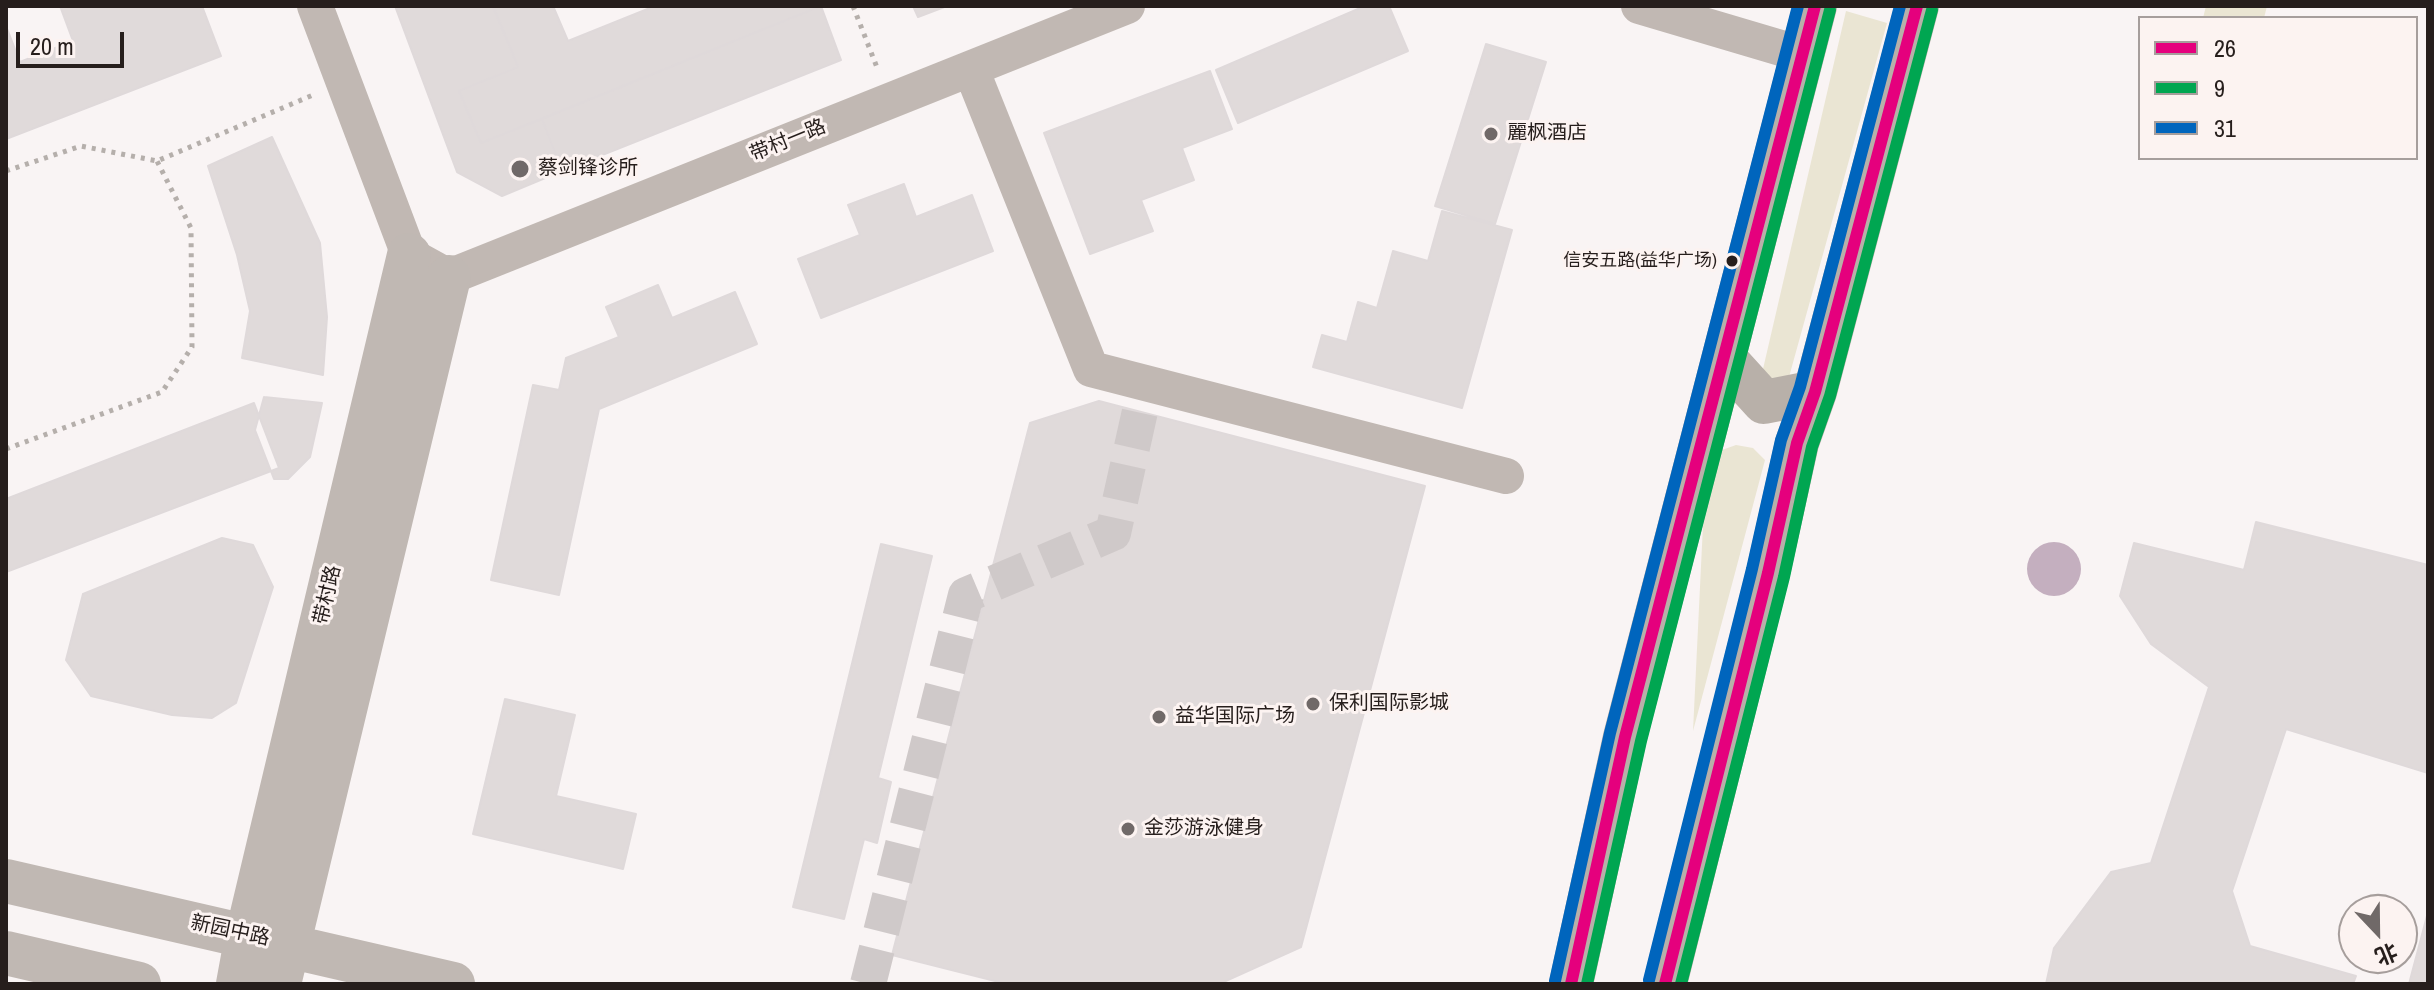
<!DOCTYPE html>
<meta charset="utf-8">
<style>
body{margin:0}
#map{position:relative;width:2434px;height:990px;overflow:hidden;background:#f9f4f4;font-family:"Archivo Narrow","Noto Sans SC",sans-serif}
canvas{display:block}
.frame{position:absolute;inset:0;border:8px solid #261e1c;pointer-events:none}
.legend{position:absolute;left:2138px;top:16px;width:280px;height:144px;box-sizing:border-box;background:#fcf3f1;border:2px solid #a69e9c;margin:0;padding:10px 14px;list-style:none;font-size:24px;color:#261e1c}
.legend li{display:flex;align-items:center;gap:16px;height:40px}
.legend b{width:40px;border:2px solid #a69e9c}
.north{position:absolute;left:2338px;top:894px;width:80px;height:80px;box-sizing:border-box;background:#fcf3f1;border:2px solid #a69e9c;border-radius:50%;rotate:158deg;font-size:22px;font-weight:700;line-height:32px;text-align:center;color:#261e1c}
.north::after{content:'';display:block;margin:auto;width:28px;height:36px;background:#706968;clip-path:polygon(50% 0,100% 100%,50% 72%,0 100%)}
.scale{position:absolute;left:16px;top:32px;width:108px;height:36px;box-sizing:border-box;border:4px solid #261e1c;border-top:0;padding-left:10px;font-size:24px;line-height:28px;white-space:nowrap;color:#261e1c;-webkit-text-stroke:6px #fcf3f1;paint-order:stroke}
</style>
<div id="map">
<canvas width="2434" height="990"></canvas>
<div class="frame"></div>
<ul class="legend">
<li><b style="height:10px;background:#e5007d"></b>26</li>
<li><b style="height:10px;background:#00a651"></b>9</li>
<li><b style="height:10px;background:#0065bd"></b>31</li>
</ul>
<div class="north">北</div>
<div class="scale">20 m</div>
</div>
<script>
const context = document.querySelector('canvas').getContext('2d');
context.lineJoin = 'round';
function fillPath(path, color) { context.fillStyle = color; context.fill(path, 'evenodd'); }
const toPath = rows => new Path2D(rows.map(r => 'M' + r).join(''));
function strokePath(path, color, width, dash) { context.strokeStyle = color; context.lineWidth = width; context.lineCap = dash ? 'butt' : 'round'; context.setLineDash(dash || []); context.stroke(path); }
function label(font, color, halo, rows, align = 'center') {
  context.font = font + ' "Archivo Narrow","Noto Sans SC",sans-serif'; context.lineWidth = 6; context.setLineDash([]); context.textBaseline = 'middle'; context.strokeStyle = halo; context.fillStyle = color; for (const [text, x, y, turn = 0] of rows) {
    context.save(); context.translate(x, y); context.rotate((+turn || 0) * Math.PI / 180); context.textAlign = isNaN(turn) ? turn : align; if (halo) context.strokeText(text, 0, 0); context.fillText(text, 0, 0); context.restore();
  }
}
const green = toPath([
 [2206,6,2267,6,2264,18,2203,18],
 [1846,11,1887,23,1789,377,1768,380,1763,369],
 [1736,445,1753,448,1765,460,1693,731,1703,525,1722,450]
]);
const water = toPath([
 '2027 569a27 27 0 1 1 54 0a27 27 0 1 1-54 0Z'
]);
const building = toPath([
 [60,6,202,6,221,56,6,139,6,26,20,62,73,41,60,6],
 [395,6,493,6,518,67,459,91,481,143,542,119,562,171,502,196,457,172,395,6],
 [493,6,553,6,568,41,655,6,821,6,481,143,459,91,518,67,493,6],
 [821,6,841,60,562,171,542,119,821,6],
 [913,6,947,6,918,17,913,6],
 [1365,6,1389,6,1408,51,1238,123,1216,70,1365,6],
 [1486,44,1546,62,1495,224,1435,206,1486,44],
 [1210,71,1232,129,1182,148,1194,180,1141,200,1153,231,1090,254,1044,133,1210,71],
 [272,137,320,243,327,317,323,375,242,358,250,311,237,255,208,166,272,137],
 [904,184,916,217,972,195,993,251,821,318,798,259,860,235,848,205,904,184],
 [1442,211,1512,230,1462,408,1313,367,1322,335,1347,342,1358,302,1377,308,1393,251,1428,261,1442,211],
 [658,285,672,318,735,292,757,344,599,409,559,595,491,580,533,385,559,390,566,358,619,337,606,307,658,285],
 [264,397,322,403,310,457,288,479,274,479,255,430,264,397],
 [1099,401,1425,486,1301,947,1219,984,1007,984,892,955,1030,423,1099,401],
 [254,403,279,468,6,572,6,499,254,403],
 [2256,522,2428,565,2428,773,2286,729,2232,891,2250,946,2356,976,2353,984,2046,984,2054,948,2111,872,2151,863,2209,687,2151,644,2120,596,2134,543,2244,570,2256,522],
 [222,538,253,545,273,587,236,703,212,718,172,715,91,696,66,660,83,594,222,538],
 [881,544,932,556,878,778,891,782,877,843,864,839,844,919,793,907,881,544],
 [505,699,575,715,556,796,636,814,623,869,473,834,505,699],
 [2428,912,2428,984,2409,984,2428,912]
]);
const streetTunnel = toPath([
 [868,984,966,595,1113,533,1146,384]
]);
const path = toPath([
 [853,6,878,70],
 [6,171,81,146,157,161,313,95],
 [6,449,162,392,192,347,191,228,157,161]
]);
const street = toPath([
 [315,6,409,255,449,277,1127,6],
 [1639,6,1801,54],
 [971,69,1091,369,1506,476]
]);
const secondary = toPath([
 [6,881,453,984],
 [6,953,139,984],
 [238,984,247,935,409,255],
 [279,984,449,277]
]);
const primary = toPath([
 [1724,358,1764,402,1815,392],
 [1571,984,1625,737,1815,6],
 [1665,984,1768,573,1797,443,1815,392,1917,6]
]);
const bus1 = toPath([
 [1571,984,1625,737,1815,6],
 [1665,984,1768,573,1797,443,1815,392,1917,6]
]);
const bus2 = toPath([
 [1587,984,1641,741,1830,10],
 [1681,984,1784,577,1812,447,1830,396,1932,10]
]);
const bus3 = toPath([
 [1649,980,1752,569,1781,440,1800,387,1900,6],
 [1555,981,1610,733,1798,6]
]);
const markers = [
 [1491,134,8,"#706968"],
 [520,169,10,"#706968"],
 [1732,261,7,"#261e1c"],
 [1313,704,8,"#706968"],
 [1159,717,8,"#706968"],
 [1128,829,8,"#706968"]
];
const busNames = [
 ["信安五路(益华广场)",1717,261]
];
const poiNames = [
 ["麗枫酒店",1507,134],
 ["蔡剑锋诊所",538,169],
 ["保利国际影城",1329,704],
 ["益华国际广场",1175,717],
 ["金莎游泳健身",1144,829]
];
const streetNames = [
 ["带村一路",788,141,-22],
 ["带村路",328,595,-77],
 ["新园中路",230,931,12]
];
fillPath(green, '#eae5d3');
fillPath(water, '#c4afbf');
fillPath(building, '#e0dada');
strokePath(building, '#dfd9da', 2);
strokePath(streetTunnel, '#cfc9c9', 36, [36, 18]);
strokePath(path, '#b5afab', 5, [4, 6]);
strokePath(street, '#c1b8b3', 36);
strokePath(secondary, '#c0b8b3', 44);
strokePath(primary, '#b8b0a9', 44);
strokePath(bus1, '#e5007d', 12);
strokePath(bus2, '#00a651', 12);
strokePath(bus3, '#0065bd', 12);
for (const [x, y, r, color] of markers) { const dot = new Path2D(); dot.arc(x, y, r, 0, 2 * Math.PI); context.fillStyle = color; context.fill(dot); strokePath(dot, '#fcf3f1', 3); }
label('18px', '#261e1c', '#fcf3f1', busNames, 'right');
label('20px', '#261e1c', '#fcf3f1', poiNames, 'left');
label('20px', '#261e1c', '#fcf3f1', streetNames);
</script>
